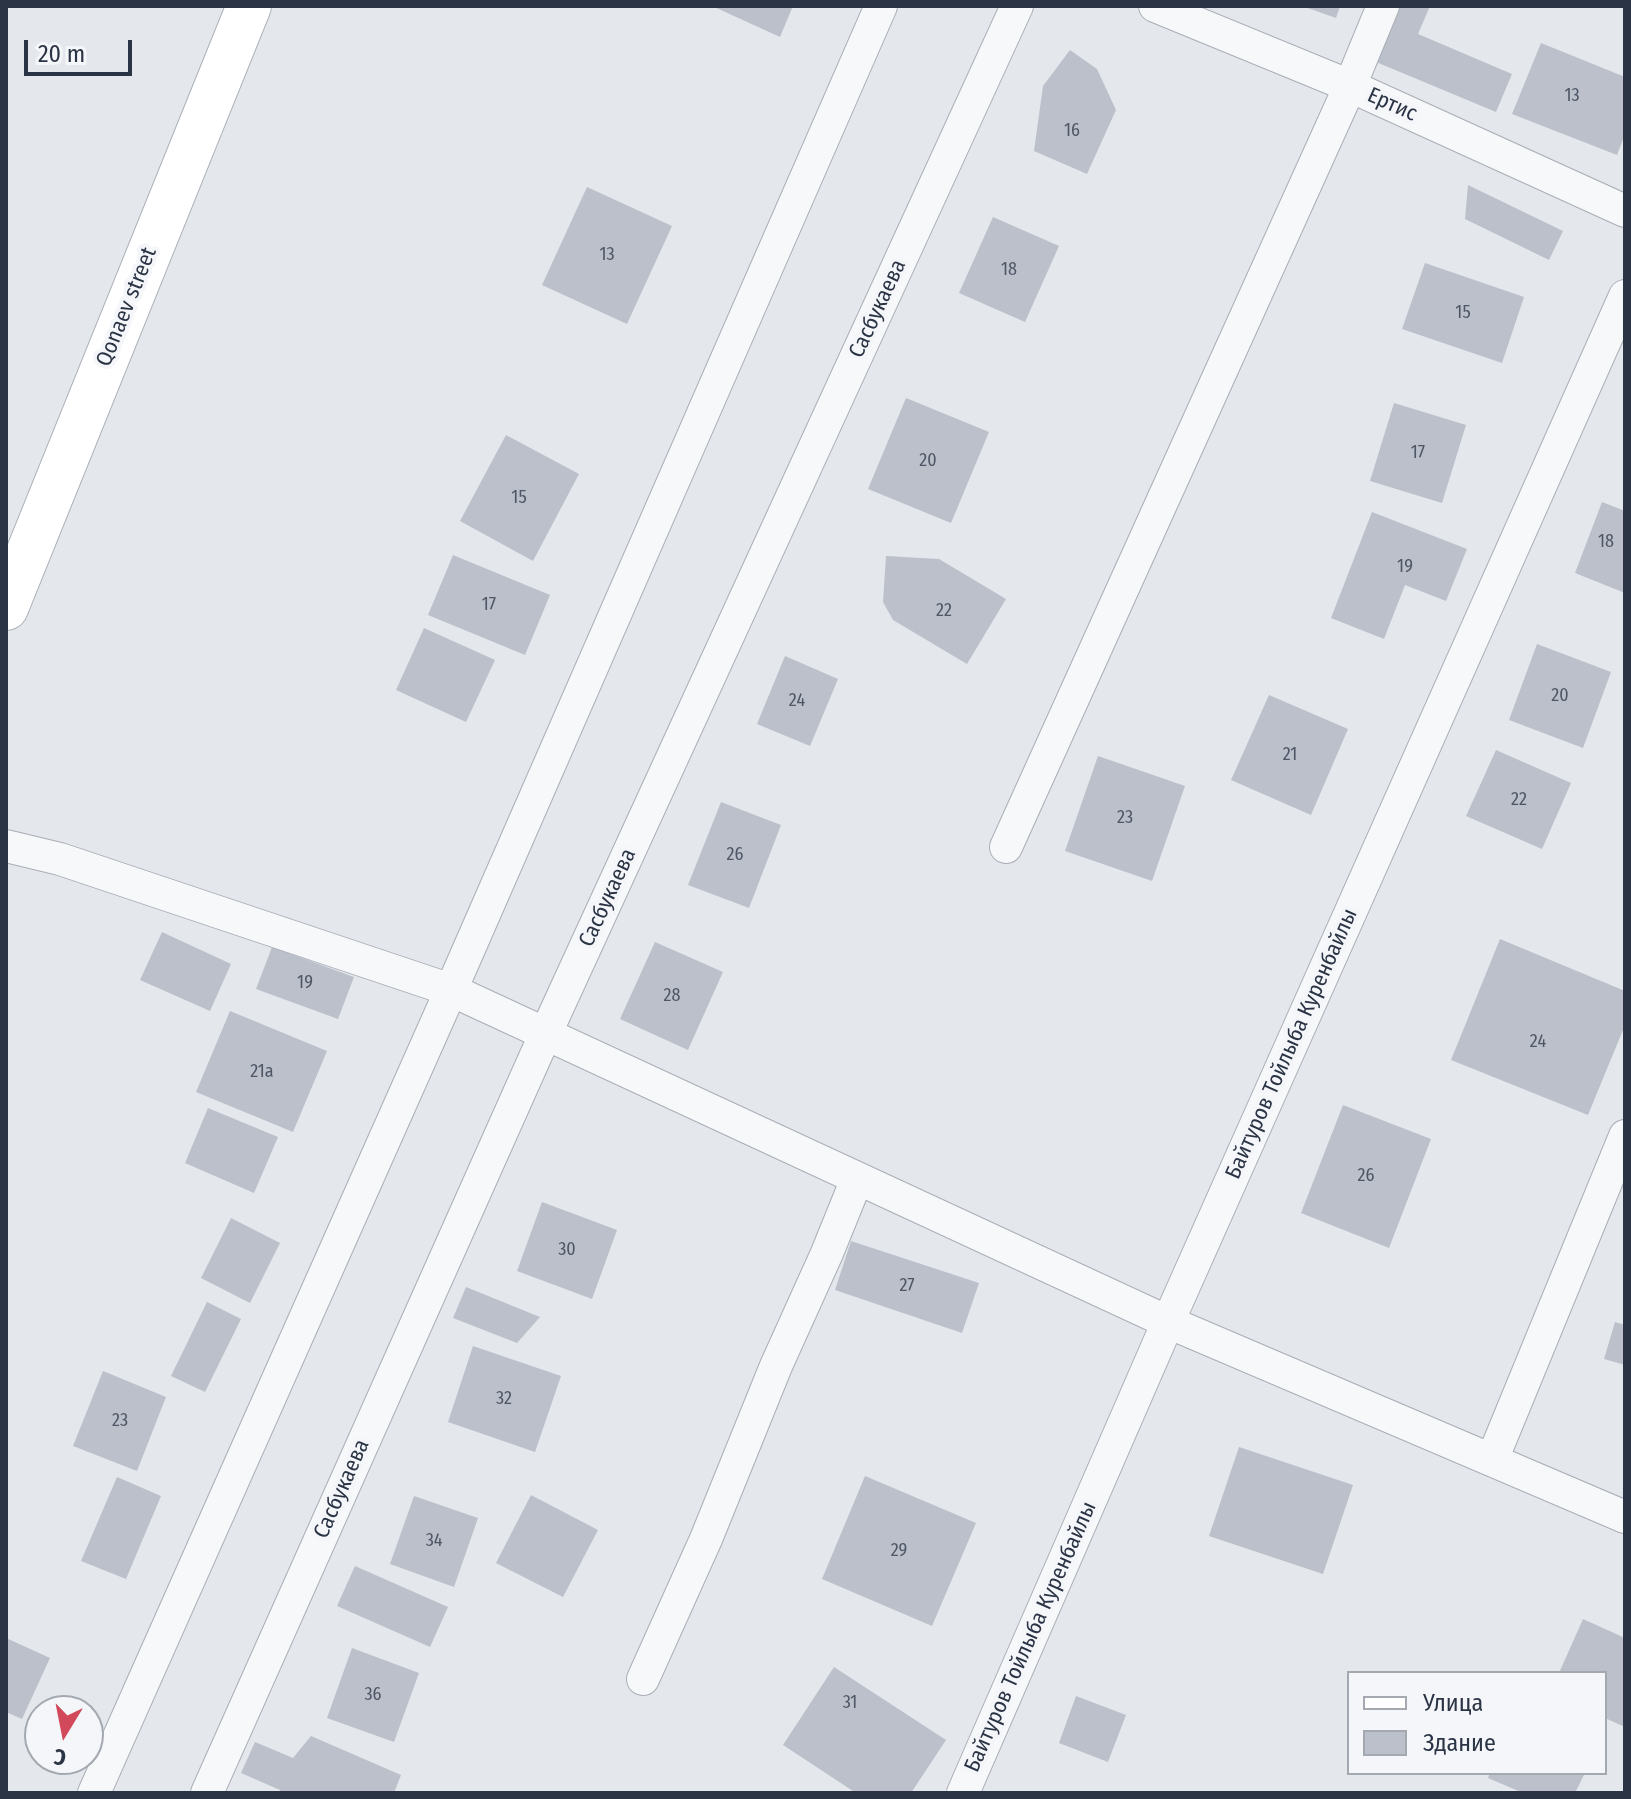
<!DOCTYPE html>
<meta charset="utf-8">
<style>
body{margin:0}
#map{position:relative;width:1631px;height:1799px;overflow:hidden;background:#e4e7ec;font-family:"Fira Sans Condensed",sans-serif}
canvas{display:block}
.frame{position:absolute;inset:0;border:8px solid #2b3445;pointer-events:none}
.legend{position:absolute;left:1347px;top:1671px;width:260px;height:104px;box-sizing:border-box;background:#f4f6f9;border:2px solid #a4a8b1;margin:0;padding:10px 14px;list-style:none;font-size:24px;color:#2b3445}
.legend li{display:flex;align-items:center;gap:16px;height:40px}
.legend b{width:40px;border:2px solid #a4a8b1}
.north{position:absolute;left:24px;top:1695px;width:80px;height:80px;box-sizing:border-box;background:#f4f6f9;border:2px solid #a4a8b1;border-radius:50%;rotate:190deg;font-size:22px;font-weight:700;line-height:32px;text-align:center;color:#2b3445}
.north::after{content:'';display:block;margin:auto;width:28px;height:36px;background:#d1495b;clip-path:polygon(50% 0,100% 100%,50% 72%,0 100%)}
.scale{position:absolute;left:24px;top:40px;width:108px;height:36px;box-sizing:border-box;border:4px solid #2b3445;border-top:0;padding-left:10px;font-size:24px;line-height:28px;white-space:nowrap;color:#2b3445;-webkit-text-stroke:6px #f4f6f9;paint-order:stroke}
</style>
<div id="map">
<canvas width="1631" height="1799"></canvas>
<div class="frame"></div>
<ul class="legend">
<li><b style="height:10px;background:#fff"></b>Улица</li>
<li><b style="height:22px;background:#bbc0ca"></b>Здание</li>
</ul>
<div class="north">С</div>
<div class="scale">20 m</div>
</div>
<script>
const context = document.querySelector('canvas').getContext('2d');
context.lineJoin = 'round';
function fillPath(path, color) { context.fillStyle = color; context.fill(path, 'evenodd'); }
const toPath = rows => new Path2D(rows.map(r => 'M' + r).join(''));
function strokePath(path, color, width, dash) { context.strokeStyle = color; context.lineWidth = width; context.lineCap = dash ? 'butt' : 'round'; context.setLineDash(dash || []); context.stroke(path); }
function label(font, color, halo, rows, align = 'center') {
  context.font = font + ' "Fira Sans Condensed",sans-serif'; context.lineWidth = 8; context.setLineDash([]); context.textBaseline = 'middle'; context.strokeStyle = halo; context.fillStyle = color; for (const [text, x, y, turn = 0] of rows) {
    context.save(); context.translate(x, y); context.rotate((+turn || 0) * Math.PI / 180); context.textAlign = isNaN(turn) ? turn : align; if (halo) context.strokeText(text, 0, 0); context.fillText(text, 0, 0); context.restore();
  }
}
const building = toPath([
 [712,6,793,6,780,37],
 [1302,6,1340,6,1336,18],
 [1400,6,1430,6,1418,34,1512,74,1496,112,1376,62],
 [1541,43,1625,77,1625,134,1617,155,1512,114],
 [1070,50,1097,69,1116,110,1087,174,1034,151,1043,86],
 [1468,185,1563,231,1549,260,1465,219],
 [587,187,672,226,627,324,542,285],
 [993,217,1059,246,1025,322,959,293],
 [1425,263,1524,297,1502,363,1402,329],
 [906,398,989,432,951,523,868,489],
 [1394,403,1466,425,1442,503,1370,481],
 [506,435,579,474,533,561,460,521],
 [1602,502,1625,511,1625,593,1575,573],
 [1372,512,1467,549,1446,601,1405,585,1384,639,1331,618],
 [453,555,550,595,525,655,428,615],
 [886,556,939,559,1006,599,967,664,893,620,883,602],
 [424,628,495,660,466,722,396,690],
 [1537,644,1611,672,1583,748,1509,720],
 [785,656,838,679,810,746,757,724],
 [1269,695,1348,729,1311,815,1231,780],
 [1496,750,1571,783,1542,849,1466,816],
 [1098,756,1185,786,1152,881,1065,851],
 [721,802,781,825,749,908,688,885],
 [162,932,231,964,210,1011,140,980],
 [1500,939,1625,991,1625,1025,1588,1115,1451,1060],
 [655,942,723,972,688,1050,620,1019],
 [272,947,354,977,338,1019,256,989],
 [230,1011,327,1051,293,1132,196,1092],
 [1343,1105,1431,1139,1389,1248,1301,1213],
 [208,1108,278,1137,254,1193,185,1163],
 [542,1202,617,1230,592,1299,517,1271],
 [231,1218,280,1243,250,1303,201,1278],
 [851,1241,979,1283,962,1333,835,1290],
 [466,1287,540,1317,517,1343,453,1318],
 [207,1302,241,1319,205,1392,171,1376],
 [1615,1322,1625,1325,1625,1365,1604,1359],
 [473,1346,561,1376,535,1452,448,1422],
 [103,1371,166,1397,137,1471,73,1446],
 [1239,1447,1353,1485,1323,1574,1209,1536],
 [865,1476,976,1523,932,1626,822,1579],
 [117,1477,161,1496,126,1579,81,1561],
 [531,1495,598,1530,563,1597,496,1563],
 [414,1496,478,1518,454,1587,390,1564],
 [355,1566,448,1607,430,1647,337,1606],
 [1583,1619,1625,1638,1625,1727,1605,1718,1605,1673,1559,1673],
 [6,1638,50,1658,22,1719,6,1712],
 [352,1648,419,1673,394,1742,327,1718],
 [834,1667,946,1740,911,1793,856,1793,783,1745],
 [1076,1696,1126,1715,1108,1762,1059,1743],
 [311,1736,401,1775,394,1793,279,1793,280,1790,241,1773,255,1742,293,1758],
 [1490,1773,1585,1773,1575,1793,1523,1793,1488,1778]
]);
const minor = toPath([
 [1155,6,1350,86,1625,211],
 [6,846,60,859,451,990,1168,1322,1625,1517],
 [1006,847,1350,86,1383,6],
 [1492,1460,1625,1136],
 [643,1679,706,1539,776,1366,827,1253,857,1179],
 [94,1793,451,990,881,6],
 [207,1793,545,1035,1017,6],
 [963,1793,1168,1322,1625,296]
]);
const secondary = toPath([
 [6,608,249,6]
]);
const numberNames = [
 ["13",1572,96],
 ["16",1072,131],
 ["13",607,255],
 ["18",1009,270],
 ["15",1463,313],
 ["17",1418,453],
 ["20",928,461],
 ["15",519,498],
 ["18",1606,542],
 ["19",1405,567],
 ["17",489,605],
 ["22",944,611],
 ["20",1560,696],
 ["24",797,701],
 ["21",1290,755],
 ["22",1519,800],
 ["23",1125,818],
 ["26",735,855],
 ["19",305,983],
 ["28",672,996],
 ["24",1538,1042],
 ["21а",262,1072],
 ["26",1366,1176],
 ["30",567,1250],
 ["27",907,1286],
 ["32",504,1399],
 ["23",120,1421],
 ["34",434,1541],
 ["29",899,1551],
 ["36",373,1695],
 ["31",850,1703]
];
const streetNames = [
 ["Ертис",1392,105,24],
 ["Qonaev street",127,307,-68],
 ["Сасбукаева",878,309,-65],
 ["Сасбукаева",608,898,-65],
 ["Байтуров Тойлыба Куренбайлы",1292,1044,-66],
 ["Сасбукаева",342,1489,-66],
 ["Байтуров Тойлыба Куренбайлы",1031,1637,-66]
];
fillPath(building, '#bbc0ca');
strokePath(minor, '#a9aeb7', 34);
strokePath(secondary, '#a9aeb7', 46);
strokePath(minor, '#f7f8fa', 32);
strokePath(secondary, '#fff', 44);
label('18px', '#4f5766', null, numberNames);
label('22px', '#2b3445', '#f4f6f9', streetNames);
</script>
